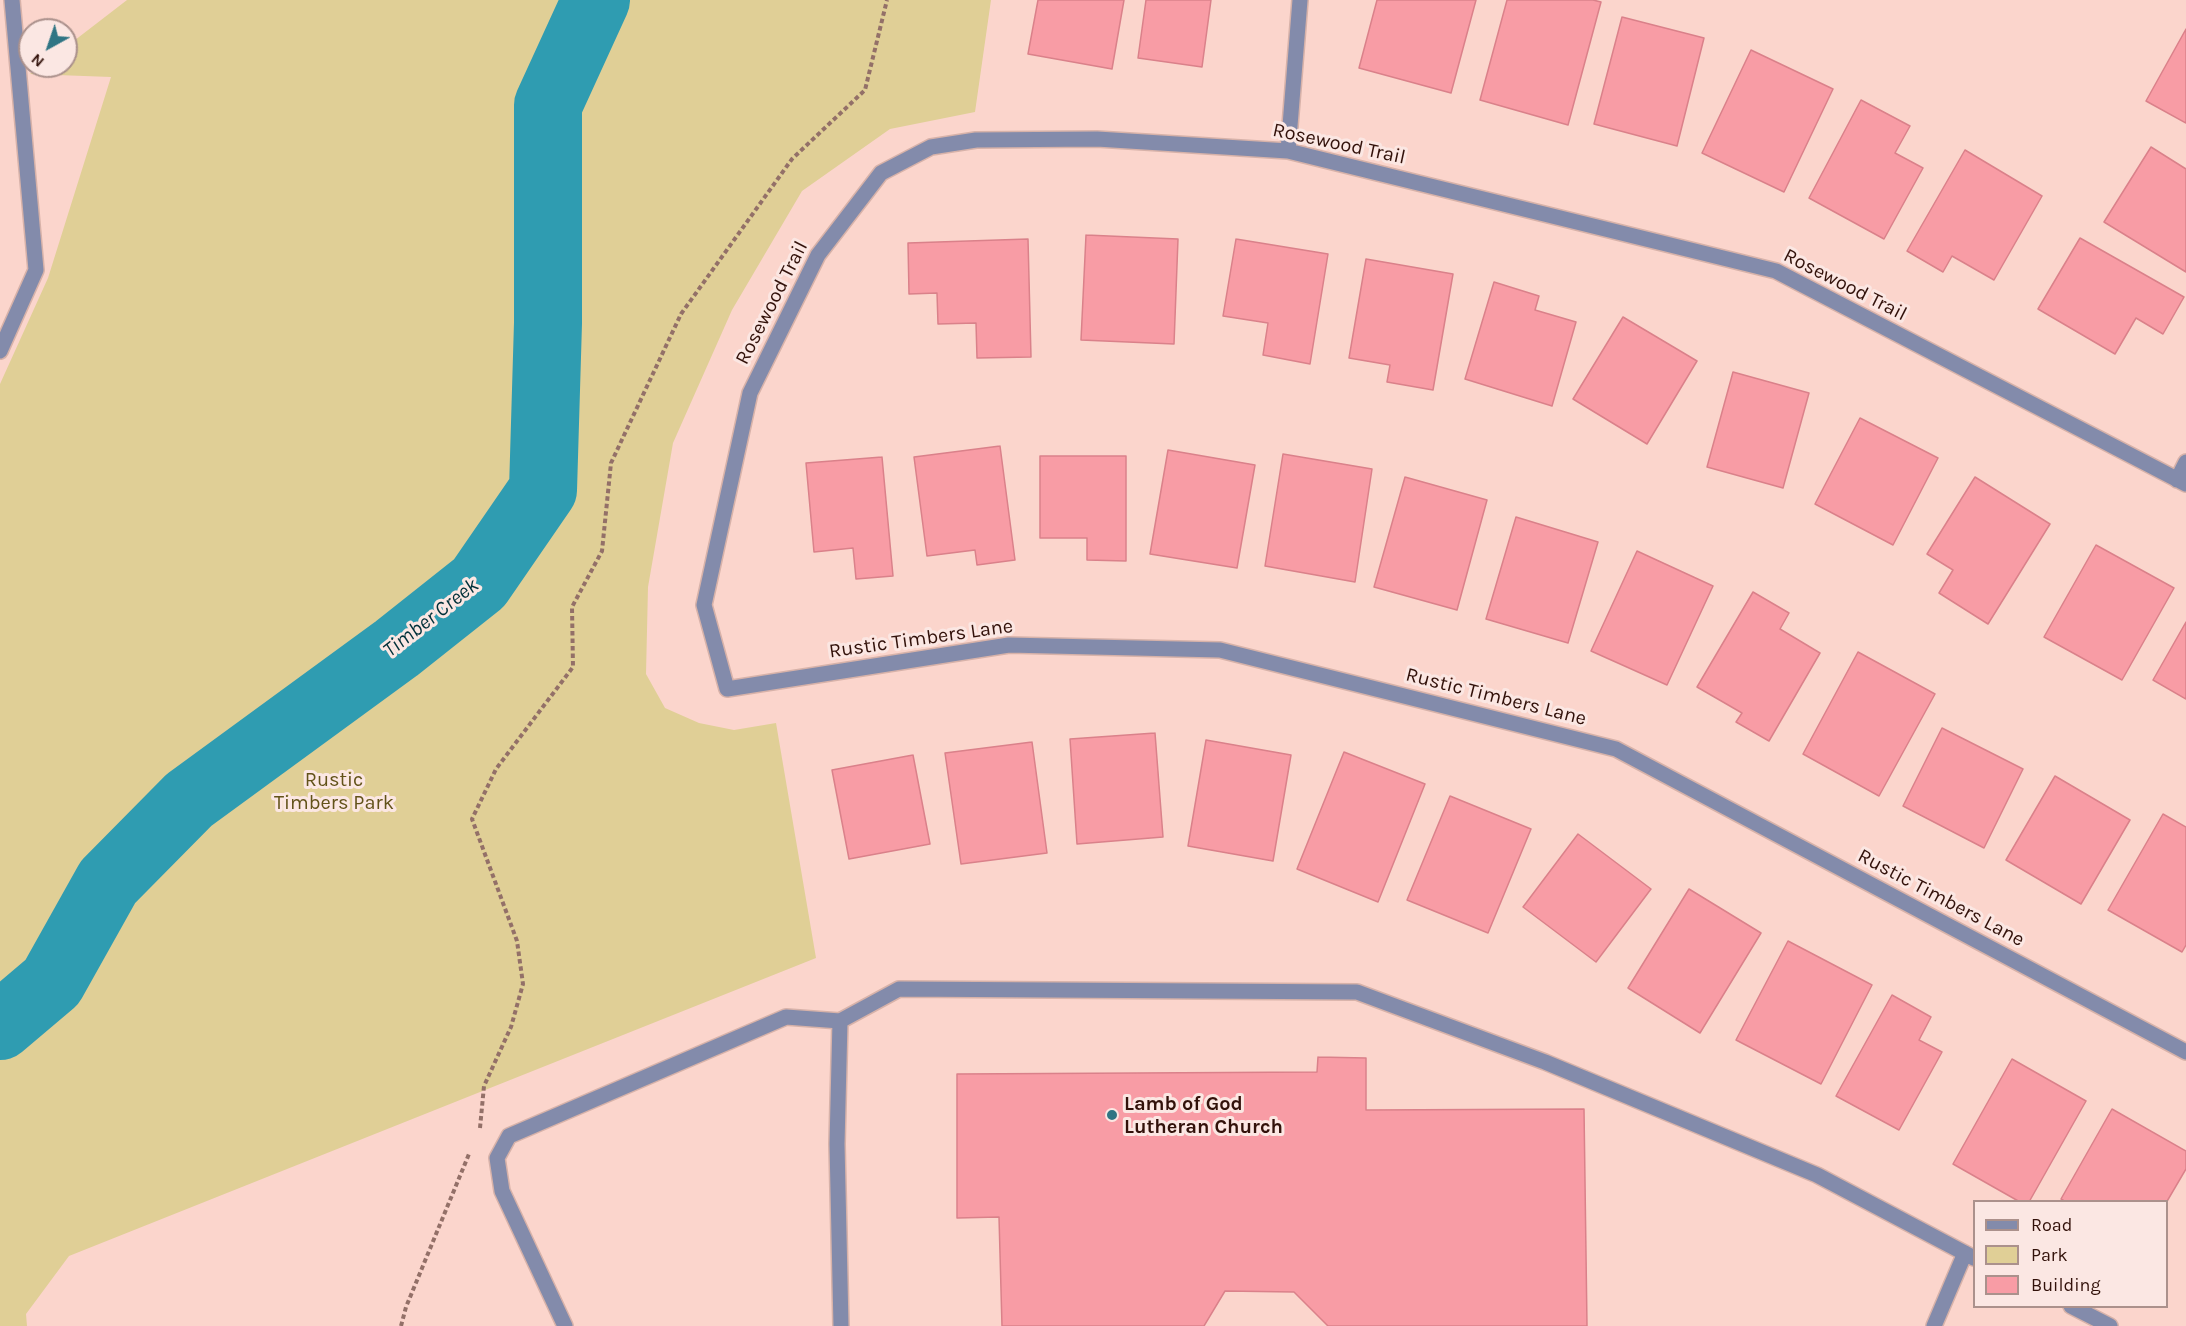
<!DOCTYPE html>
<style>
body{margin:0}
#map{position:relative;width:2186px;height:1326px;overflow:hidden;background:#fbd5cc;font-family:Karla,sans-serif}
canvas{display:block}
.legend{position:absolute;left:1973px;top:1200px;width:195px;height:108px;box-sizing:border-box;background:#fbe7e3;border:2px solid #ab918c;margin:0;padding:8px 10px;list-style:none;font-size:18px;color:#32110a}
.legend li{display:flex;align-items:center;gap:12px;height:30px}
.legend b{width:30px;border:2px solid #ab918c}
.north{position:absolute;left:18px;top:18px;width:60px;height:60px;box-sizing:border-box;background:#fbe7e3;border:2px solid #ab918c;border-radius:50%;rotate:220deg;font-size:16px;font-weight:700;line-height:24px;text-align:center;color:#32110a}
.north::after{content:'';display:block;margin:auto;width:21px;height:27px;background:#307584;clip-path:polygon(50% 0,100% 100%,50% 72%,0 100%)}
</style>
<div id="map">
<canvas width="2186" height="1326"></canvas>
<ul class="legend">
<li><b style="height:8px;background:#838bab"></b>Road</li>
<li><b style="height:16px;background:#e0cf96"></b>Park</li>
<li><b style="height:16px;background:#f89ca5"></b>Building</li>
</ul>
<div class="north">N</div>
</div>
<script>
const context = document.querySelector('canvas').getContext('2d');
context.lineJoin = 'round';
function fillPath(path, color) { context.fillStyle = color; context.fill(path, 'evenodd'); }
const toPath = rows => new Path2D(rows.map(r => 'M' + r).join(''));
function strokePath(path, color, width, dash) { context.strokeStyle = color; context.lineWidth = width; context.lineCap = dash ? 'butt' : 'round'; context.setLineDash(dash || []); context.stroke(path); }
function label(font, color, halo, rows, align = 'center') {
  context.font = font + ' Karla,sans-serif'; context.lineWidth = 6; context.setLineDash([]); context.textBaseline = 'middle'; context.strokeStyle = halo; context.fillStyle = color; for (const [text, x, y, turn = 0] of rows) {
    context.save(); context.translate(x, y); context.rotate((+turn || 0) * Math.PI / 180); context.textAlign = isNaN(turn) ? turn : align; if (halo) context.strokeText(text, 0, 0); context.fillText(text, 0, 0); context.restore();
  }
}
const green = toPath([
 [127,0,991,0,975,112,890,129,802,191,732,310,673,443,648,587,646,674,665,708,699,723,734,730,776,723,816,958,69,1256,26,1314,27,1326,0,1326,0,384,48,278,111,77,30,74,41,66,66,66,66,47]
]);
const river = toPath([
 [0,1026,52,982,108,882,189,800,397,648,479,583,543,490,548,323,548,105,596,0]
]);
const building = toPath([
 [1038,0,1124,0,1112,69,1028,54,1038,0],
 [1146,0,1211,0,1202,67,1138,58,1146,0],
 [1377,0,1476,0,1451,93,1359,68,1377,0],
 [1507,0,1593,0,1601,2,1568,125,1480,100,1507,0],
 [1622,17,1704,38,1677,146,1594,124,1622,17],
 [2186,29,2186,123,2146,101,2186,29],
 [1751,50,1833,89,1784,192,1702,153,1751,50],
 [1861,100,1910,126,1895,153,1923,168,1884,239,1809,198,1861,100],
 [2151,147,2186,169,2186,272,2104,222,2151,147],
 [1965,150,2042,196,1994,280,1952,256,1943,272,1907,251,1965,150],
 [1086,235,1178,239,1174,344,1081,340,1086,235],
 [2080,238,2184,297,2163,334,2136,318,2115,354,2038,309,2080,238],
 [1028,239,1031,357,977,358,976,323,938,324,937,293,909,294,908,243,1028,239],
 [1236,239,1328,254,1310,364,1263,355,1268,323,1223,316,1236,239],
 [1366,259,1453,274,1433,390,1387,382,1390,365,1349,358,1366,259],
 [1494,282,1539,296,1535,310,1576,322,1552,406,1465,379,1494,282],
 [1623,317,1697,361,1647,444,1573,399,1623,317],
 [1733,372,1809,393,1783,488,1707,467,1733,372],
 [1860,418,1938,458,1893,545,1815,504,1860,418],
 [1000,446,1015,560,977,565,975,550,927,556,914,457,1000,446],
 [1168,450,1255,465,1237,568,1150,554,1168,450],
 [1283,454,1372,469,1355,582,1265,566,1283,454],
 [1040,456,1126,456,1126,561,1087,560,1087,538,1040,538,1040,456],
 [882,457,893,576,856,579,853,548,814,552,806,463,882,457],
 [1405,477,1487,500,1457,610,1374,587,1405,477],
 [1975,477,2050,524,1988,624,1939,593,1953,570,1927,554,1975,477],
 [1516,517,1598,542,1568,643,1486,619,1516,517],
 [2096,545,2174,588,2122,680,2044,637,2096,545],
 [1637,551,1713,586,1667,685,1591,651,1637,551],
 [1753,592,1789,613,1780,629,1820,653,1769,741,1736,722,1742,713,1697,687,1753,592],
 [2186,622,2186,699,2153,680,2186,622],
 [1858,652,1935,694,1879,796,1803,754,1858,652],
 [1942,728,2023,769,1984,848,1903,806,1942,728],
 [1155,733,1163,837,1077,844,1070,739,1155,733],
 [1206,740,1291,755,1273,861,1188,846,1206,740],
 [1032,742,1047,853,961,864,945,753,1032,742],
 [1344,752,1425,784,1378,902,1297,869,1344,752],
 [913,755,930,844,849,859,832,770,913,755],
 [2055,776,2130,820,2081,904,2006,860,2055,776],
 [1450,796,1531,829,1488,933,1407,900,1450,796],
 [2163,814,2186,827,2186,945,2182,952,2108,910,2163,814],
 [1578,834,1651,889,1596,962,1523,907,1578,834],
 [1689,889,1761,933,1700,1033,1628,988,1689,889],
 [1788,941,1872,985,1821,1084,1736,1040,1788,941],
 [1892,995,1931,1017,1919,1040,1942,1052,1899,1130,1836,1096,1892,995],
 [1318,1057,1366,1058,1366,1110,1584,1109,1587,1326,1328,1326,1294,1292,1225,1291,1204,1326,1002,1326,999,1217,957,1218,957,1074,1317,1072,1318,1057],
 [2012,1059,2086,1101,2029,1202,2020,1202,1953,1164,2012,1059],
 [2112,1109,2186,1151,2186,1169,2166,1203,2166,1202,2066,1202,2061,1199,2112,1109]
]);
const path = toPath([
 [480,1128,484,1086,511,1027,523,984,517,941,472,819,496,769,573,667,572,607,602,551,611,463,681,314,792,159,865,90,887,0],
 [401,1326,406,1307,469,1154]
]);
const service = toPath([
 [0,351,36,270,12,0],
 [2071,1306,2110,1326],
 [565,1326,502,1191,497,1158,509,1136,786,1017,840,1021],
 [841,1326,837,1144,840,1021,899,989,1357,992,1545,1062,1817,1175,1974,1258],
 [1934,1326,1965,1253]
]);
const minor = toPath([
 [1288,151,1300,0],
 [2177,480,2186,462],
 [2186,484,1776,271,1288,151,1097,139,976,140,931,147,881,173,818,255,750,393,704,605,727,689,1009,645,1220,650,1616,749,2186,1052]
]);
const markers = [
 [1112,1115,6,"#307584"]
];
const streetNames = [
 ["Rosewood Trail",1339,144,12],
 ["Rosewood Trail",1845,285,27],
 ["Rosewood Trail",772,303,-63],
 ["Rustic Timbers Lane",921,639,-8],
 ["Rustic Timbers Lane",1496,697,14],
 ["Rustic Timbers Lane",1941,898,28]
];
const parkNames = [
 ["Rustic",334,780],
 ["Timbers Park",334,803]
];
const poiNames = [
 ["Lamb of God",1124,1104],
 ["Lutheran Church",1124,1127]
];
const waterNames = [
 ["Timber Creek",431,618,-38]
];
fillPath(green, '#e0cf96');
strokePath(river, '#2f9cb1', 68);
fillPath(building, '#f89ca5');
strokePath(building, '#da818a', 1.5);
strokePath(service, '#d7b2a9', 18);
strokePath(minor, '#d7b2a9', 18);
strokePath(path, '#937068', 4, [4.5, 3]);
strokePath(service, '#838bab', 15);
strokePath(minor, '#838bab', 15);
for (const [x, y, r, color] of markers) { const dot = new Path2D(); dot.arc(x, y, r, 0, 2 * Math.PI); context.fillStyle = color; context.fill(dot); strokePath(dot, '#fbe7e3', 2); }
label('20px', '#32110a', '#fbe7e3', streetNames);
label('20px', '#625219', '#fbe7e3', parkNames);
label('bold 20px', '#32110a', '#fbe7e3', poiNames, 'left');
label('italic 21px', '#003039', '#fbe7e3', waterNames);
</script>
